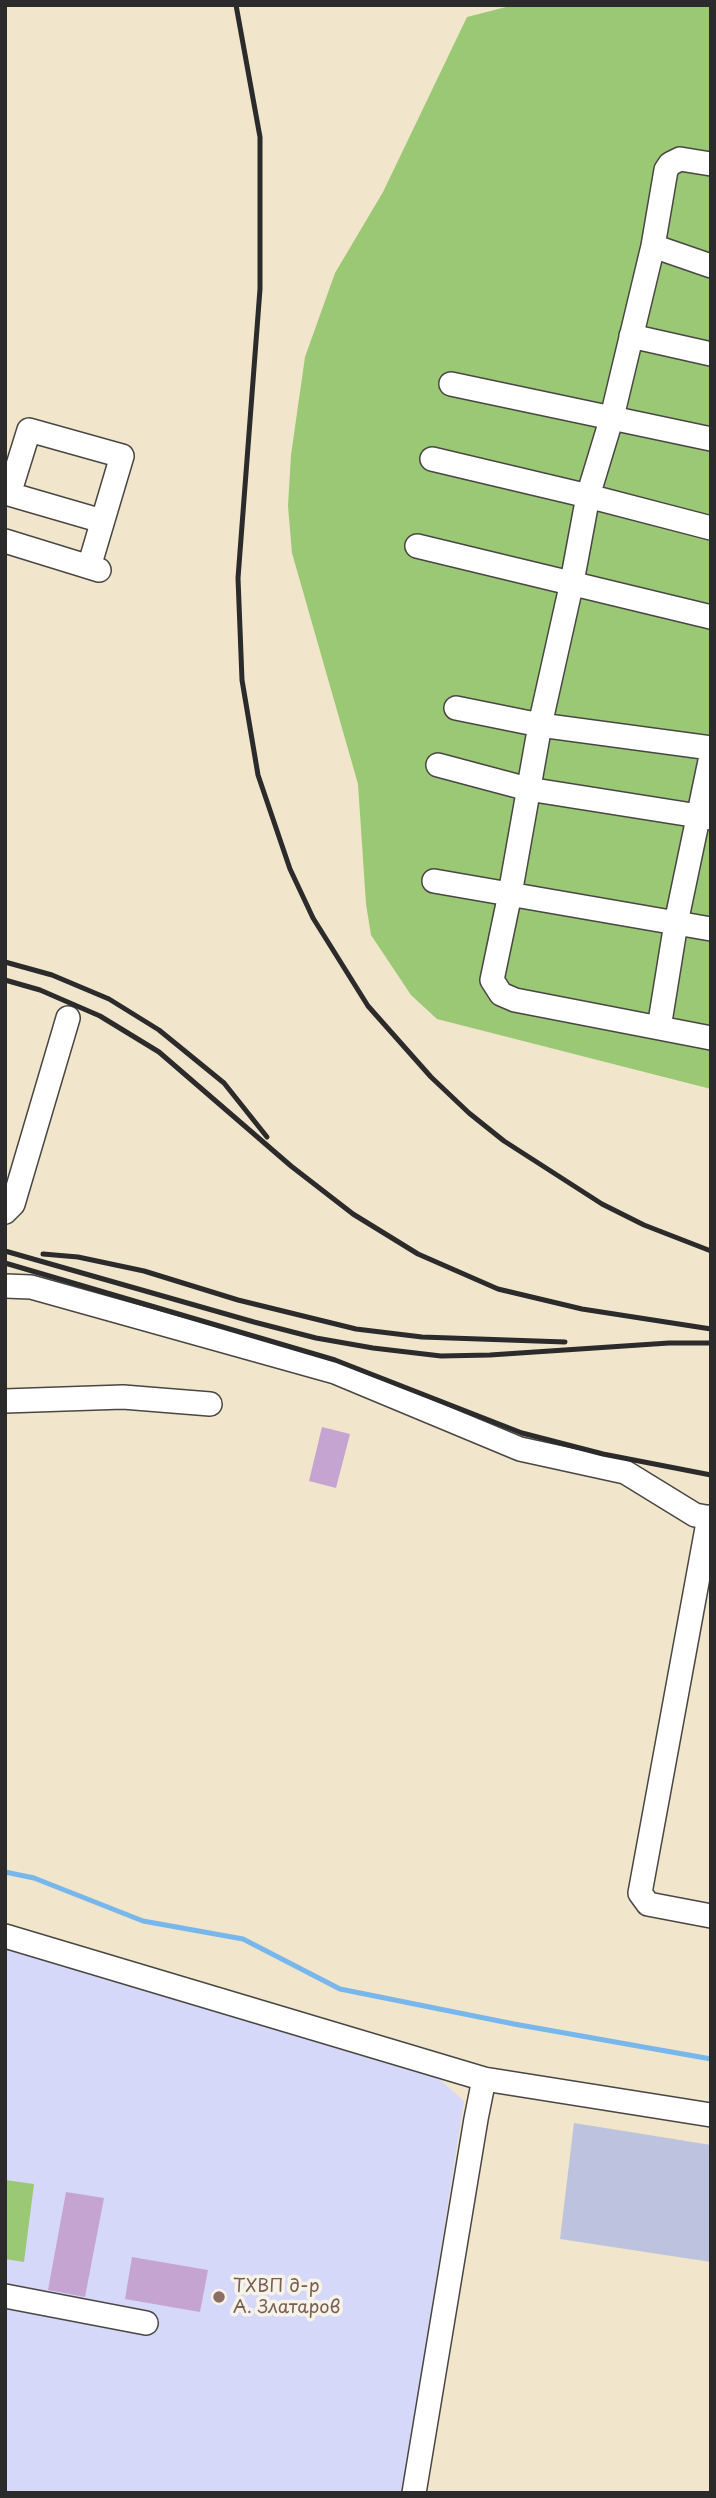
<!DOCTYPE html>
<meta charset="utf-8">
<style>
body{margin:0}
#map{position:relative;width:716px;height:2498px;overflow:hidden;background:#f1e5cb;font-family:"Playpen Sans",sans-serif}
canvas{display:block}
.frame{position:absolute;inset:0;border:7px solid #2b2b2b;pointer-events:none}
</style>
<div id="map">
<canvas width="716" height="2498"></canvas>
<div class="frame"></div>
</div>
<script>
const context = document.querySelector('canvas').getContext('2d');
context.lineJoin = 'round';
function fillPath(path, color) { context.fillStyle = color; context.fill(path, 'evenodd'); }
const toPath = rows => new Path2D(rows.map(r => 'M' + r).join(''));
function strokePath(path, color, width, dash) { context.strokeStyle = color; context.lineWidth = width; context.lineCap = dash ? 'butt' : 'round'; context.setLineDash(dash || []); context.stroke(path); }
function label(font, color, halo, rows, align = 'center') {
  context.font = font + ' "Playpen Sans",sans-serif'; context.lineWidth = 7; context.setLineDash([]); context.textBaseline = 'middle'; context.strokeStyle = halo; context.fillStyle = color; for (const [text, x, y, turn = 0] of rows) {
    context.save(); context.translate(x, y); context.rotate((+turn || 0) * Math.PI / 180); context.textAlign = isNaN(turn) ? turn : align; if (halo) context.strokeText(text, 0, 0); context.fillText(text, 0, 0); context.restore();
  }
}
const built = toPath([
 [5,1949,437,2077,464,2101,403,2493,5,2493]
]);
const industrial = toPath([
 [574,2123,711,2145,711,2262,560,2239]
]);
const green = toPath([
 [514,5,711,5,711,1089,437,1019,411,995,371,935,366,904,358,784,292,553,288,506,291,455,305,357,335,273,383,192,467,17],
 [5,2180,34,2184,24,2262,5,2259]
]);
const stream = toPath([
 [5,1872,34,1878,143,1921,243,1939,340,1989,514,2024,711,2059]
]);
const building = toPath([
 [322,1427,350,1434,336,1488,309,1481],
 [66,2192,104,2198,85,2297,48,2290],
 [132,2257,208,2270,200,2312,125,2299]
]);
const minor = toPath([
 [711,164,680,159,670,164,666,170,653,246,612,417,588,496,572,582,540,725,510,894,492,980,501,994,515,1000,711,1038],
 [653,246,711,266],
 [631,336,711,354],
 [451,384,711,439],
 [432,459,588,496,711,528],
 [5,541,99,570],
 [417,546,711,617],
 [89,567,122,456,29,430,9,494,102,521],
 [456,708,540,725,711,748],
 [438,765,528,789,711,818],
 [434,881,711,929],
 [659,1028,676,923,711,756],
 [5,1212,13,1204,68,1018],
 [5,1286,31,1287,335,1372,520,1449,625,1472,695,1515,711,1518],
 [5,1401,123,1397,210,1404],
 [709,1517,640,1893,648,1904,711,1916],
 [5,1936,484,2079,711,2115],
 [5,2296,146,2323],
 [414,2493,476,2119,484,2079]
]);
const rail = toPath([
 [236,5,260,137,260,289,238,578,242,680,258,775,290,869,313,918,368,1006,431,1077,469,1113,504,1141,602,1204,644,1225,711,1251],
 [5,962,52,975,109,999,159,1030,224,1083,267,1137],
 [5,980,40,990,100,1016,159,1052,291,1166,353,1214,418,1254,498,1289,582,1309,711,1329],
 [5,1251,254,1322,316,1338,373,1348,441,1356,490,1355,669,1343,711,1343],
 [43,1254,78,1257,144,1271,238,1300,356,1329,422,1337,565,1342],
 [5,1263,335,1360,522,1433,603,1454,711,1475]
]);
const markers = [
 [219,2297,7,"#8d6e63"]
];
const educationNames = [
 ["ТХВП д-р",233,2287],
 ["А. Златаров",233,2308]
];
fillPath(built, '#d5d8f9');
fillPath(industrial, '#bdc3de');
fillPath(green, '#9bc875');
strokePath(stream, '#78b7ec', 5);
fillPath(building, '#c6a4d2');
strokePath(minor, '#494743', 26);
strokePath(minor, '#fff', 23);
strokePath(rail, '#2b2b2b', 5);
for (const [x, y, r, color] of markers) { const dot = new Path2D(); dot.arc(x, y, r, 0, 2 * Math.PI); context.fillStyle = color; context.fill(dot); strokePath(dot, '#f7f3e8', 2.5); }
label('18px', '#785e54', '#f7f3e8', educationNames, 'left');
</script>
